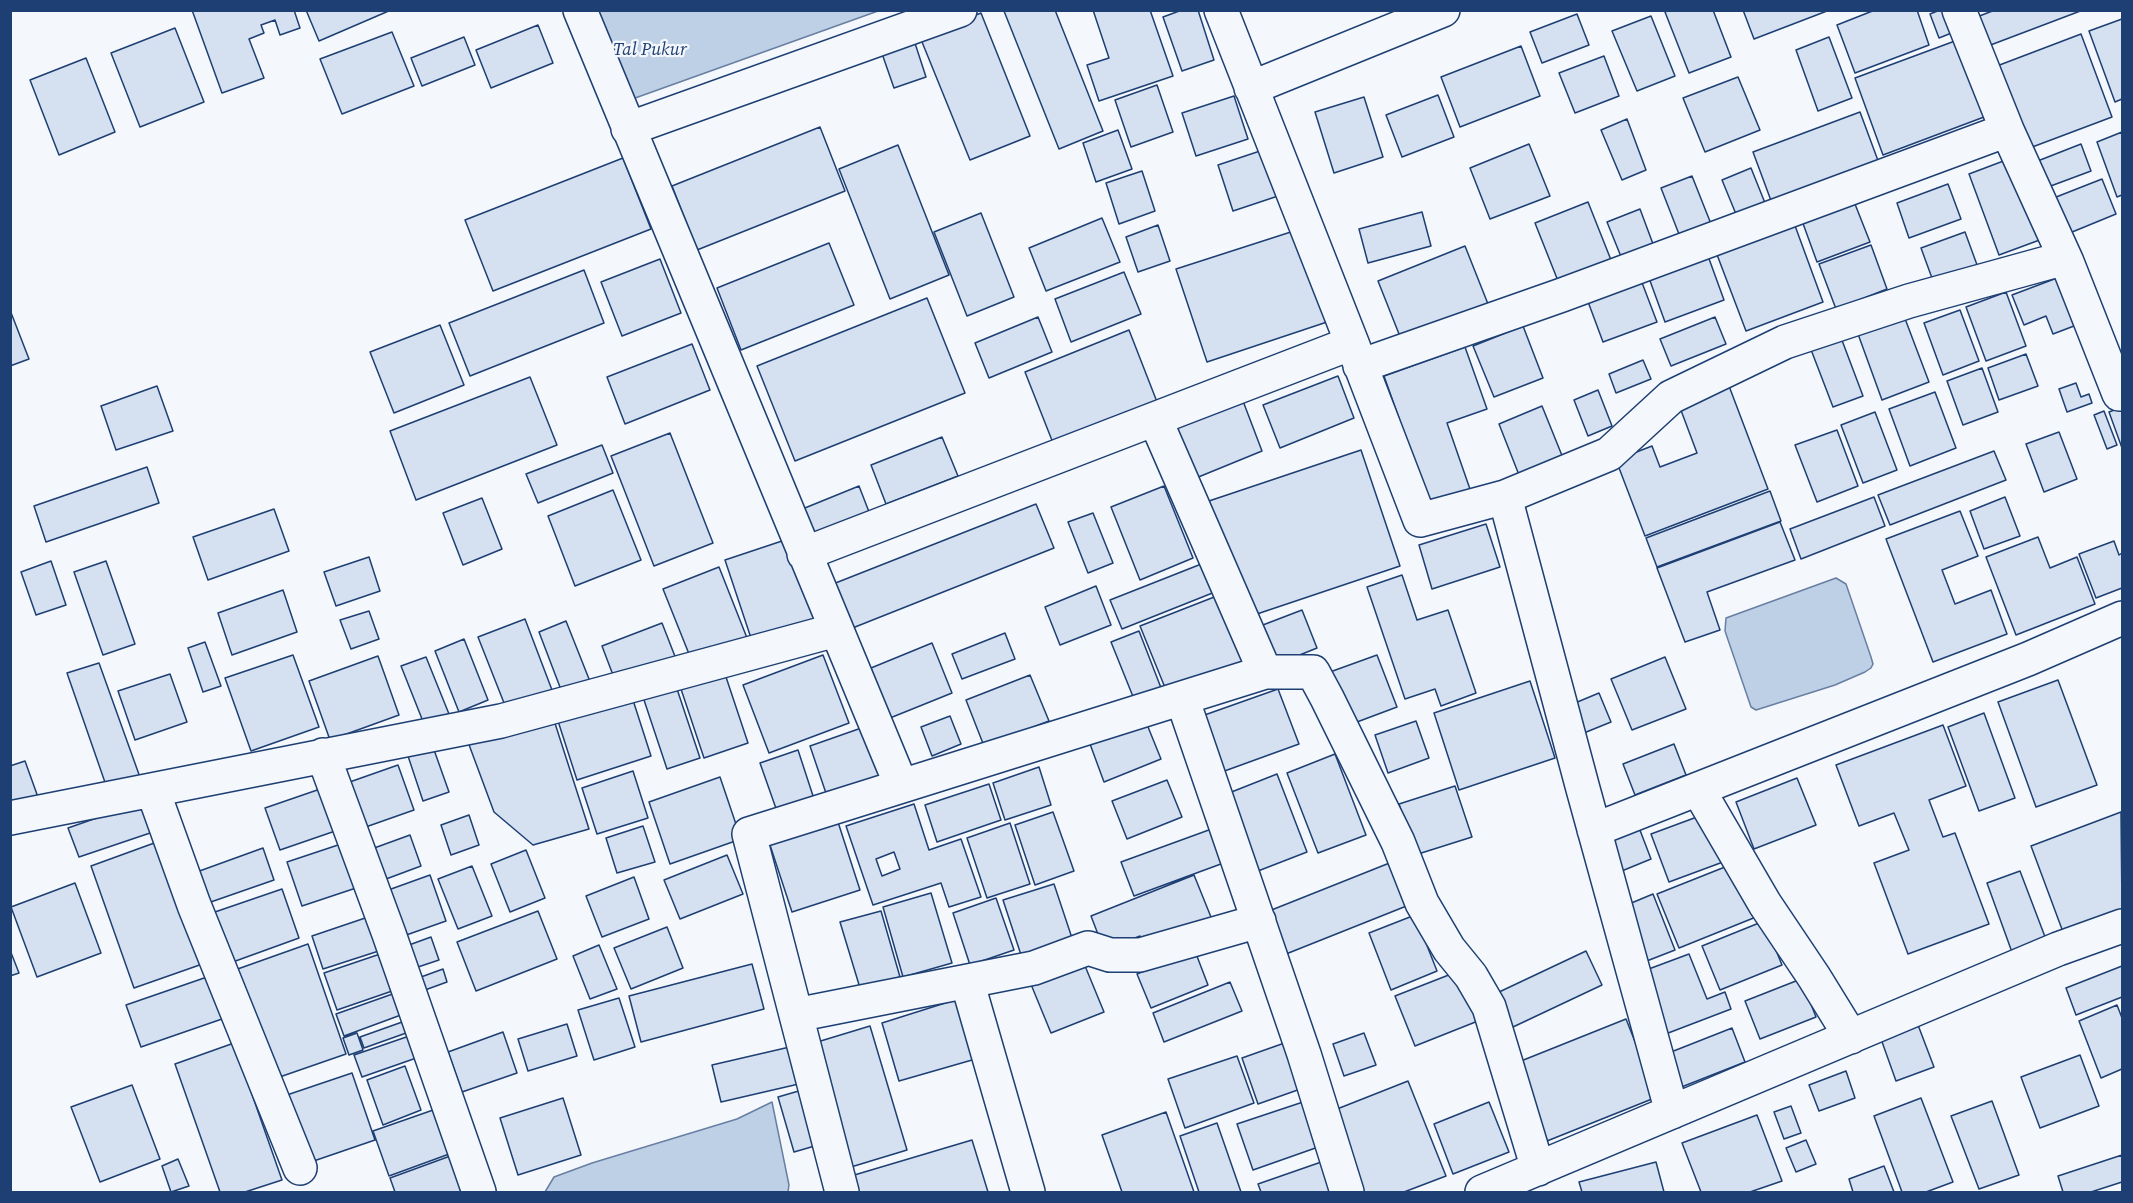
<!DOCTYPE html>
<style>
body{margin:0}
#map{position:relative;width:2133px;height:1203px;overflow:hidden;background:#f4f7fb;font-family:"Source Serif 4",serif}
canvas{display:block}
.frame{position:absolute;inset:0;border:12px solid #1d3f73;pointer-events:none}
</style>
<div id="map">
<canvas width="2133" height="1203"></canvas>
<div class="frame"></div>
</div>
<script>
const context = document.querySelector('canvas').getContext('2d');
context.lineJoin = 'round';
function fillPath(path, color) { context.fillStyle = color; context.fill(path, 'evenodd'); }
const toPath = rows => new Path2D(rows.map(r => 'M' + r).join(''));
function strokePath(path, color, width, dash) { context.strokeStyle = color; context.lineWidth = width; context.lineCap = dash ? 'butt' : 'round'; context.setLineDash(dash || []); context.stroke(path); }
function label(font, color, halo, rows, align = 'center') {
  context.font = font + ' "Source Serif 4",serif'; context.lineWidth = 4.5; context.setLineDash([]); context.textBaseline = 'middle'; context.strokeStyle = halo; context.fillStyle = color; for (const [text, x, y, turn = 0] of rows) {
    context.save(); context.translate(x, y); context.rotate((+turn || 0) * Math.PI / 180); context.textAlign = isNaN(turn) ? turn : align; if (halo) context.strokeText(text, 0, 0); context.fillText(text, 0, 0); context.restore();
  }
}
const water = toPath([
 [594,10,878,11,624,102,594,10],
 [1836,578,1846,584,1871,657,1873,664,1871,668,1865,672,1835,685,1756,710,1751,707,1725,631,1726,618,1836,578],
 [772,1102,789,1185,788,1192,545,1192,554,1177,592,1163,737,1119,772,1102]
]);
const building = toPath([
 [192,10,294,10,300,28,280,35,275,20,261,25,264,33,249,39,264,78,222,93,192,10],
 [306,10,391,10,319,41,306,10],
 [1007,10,1055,10,1103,131,1059,149,1004,11,1007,10],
 [1093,10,1150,10,1173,76,1099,101,1087,65,1109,58,1093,10],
 [1182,10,1198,10,1214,60,1182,71,1163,17,1182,10],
 [1669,10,1713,10,1731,57,1689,73,1665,12,1669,10],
 [1743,10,1826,10,1827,11,1754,39,1743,10],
 [1875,10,1917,10,1929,45,1855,73,1837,25,1875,10],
 [1940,10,1952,10,1959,30,1939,38,1930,14,1940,10],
 [1995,10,2083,10,1980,49,1969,20,1995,10],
 [981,13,1030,136,970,160,920,37,981,13],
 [1577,14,1589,45,1542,63,1530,32,1577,14],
 [1651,16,1675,76,1637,91,1612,31,1651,16],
 [2122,19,2122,99,2115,102,2089,31,2122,19],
 [538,25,553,63,491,88,476,50,538,25],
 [175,28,204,102,140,127,111,53,175,28],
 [392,32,414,86,342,114,320,59,392,32],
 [912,34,926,77,894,88,879,45,912,34],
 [2081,34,2112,117,2019,152,1989,69,2081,34],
 [464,37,475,65,422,86,411,58,464,37],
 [1829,37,1852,98,1818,111,1796,50,1829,37],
 [1963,38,1992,114,1883,155,1855,78,1963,38],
 [1521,46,1540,96,1460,127,1441,77,1521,46],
 [1604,56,1619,96,1575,113,1559,73,1604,56],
 [86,58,115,132,59,155,30,80,86,58],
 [1738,77,1760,130,1705,152,1683,98,1738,77],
 [1157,85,1173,132,1131,147,1115,100,1157,85],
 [1438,95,1454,137,1402,157,1386,115,1438,95],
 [1234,96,1248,139,1196,156,1182,113,1234,96],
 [1364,97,1383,157,1334,173,1315,112,1364,97],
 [1860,112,1880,166,1773,206,1753,152,1860,112],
 [1627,119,1646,170,1622,180,1601,130,1627,119],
 [820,127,845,191,697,250,672,186,820,127],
 [1118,130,1132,169,1096,182,1083,143,1118,130],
 [2122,132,2122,195,2117,197,2097,142,2122,132],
 [1529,144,1550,196,1490,219,1470,168,1529,144],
 [2081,144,2091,171,2040,190,2030,164,2081,144],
 [898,145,949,275,890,299,839,169,898,145],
 [1263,150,1278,196,1233,211,1218,165,1263,150],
 [2014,157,2045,238,1999,255,1969,174,2014,157],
 [623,158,651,229,493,291,465,220,623,158],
 [1751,168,1767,208,1738,219,1722,180,1751,168],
 [1142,171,1155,211,1119,224,1106,183,1142,171],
 [1692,176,1715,234,1684,247,1661,188,1692,176],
 [2102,179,2116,214,2060,237,2046,201,2102,179],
 [1948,184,1961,219,1909,238,1897,203,1948,184],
 [1853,199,1870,242,1817,262,1801,218,1853,199],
 [1588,202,1613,265,1560,286,1535,223,1588,202],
 [1640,209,1656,252,1624,264,1607,222,1640,209],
 [1422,212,1431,246,1368,263,1359,229,1422,212],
 [981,213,1014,297,967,316,934,232,981,213],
 [1102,218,1120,262,1046,291,1029,248,1102,218],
 [1794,223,1823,302,1746,331,1716,252,1794,223],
 [1158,225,1170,261,1138,272,1126,237,1158,225],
 [1297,230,1327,322,1207,362,1176,269,1297,230],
 [1965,232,1980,273,1936,289,1921,248,1965,232],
 [829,243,854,305,741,350,717,288,829,243],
 [1871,245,1887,289,1836,309,1819,264,1871,245],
 [1465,246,1488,304,1401,339,1378,281,1465,246],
 [1708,256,1724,300,1665,322,1649,278,1708,256],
 [660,259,681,313,622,336,601,282,660,259],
 [584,270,604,323,470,376,449,323,584,270],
 [1124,272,1141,314,1071,342,1055,299,1124,272],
 [2057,278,2074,326,2053,334,2046,316,2024,325,2012,295,2057,278],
 [1641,280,1657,322,1603,342,1587,299,1641,280],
 [2006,292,2026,346,1986,361,1966,307,2006,292],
 [927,298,965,393,795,461,757,366,927,298],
 [10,310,29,359,10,366,10,310],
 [1960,310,1979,361,1943,375,1924,323,1960,310],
 [1904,316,1929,382,1882,400,1858,334,1904,316],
 [1038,317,1052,352,989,378,975,343,1038,317],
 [1715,317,1726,344,1671,366,1660,339,1715,317],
 [440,325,464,385,394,413,370,352,440,325],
 [1523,326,1543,378,1494,397,1473,346,1523,326],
 [1129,330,1159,407,1055,448,1025,372,1129,330],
 [1840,335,1863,396,1833,407,1810,347,1840,335],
 [692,344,710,390,625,424,607,377,692,344],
 [1465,347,1487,409,1447,423,1471,492,1430,506,1384,376,1465,347],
 [2026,354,2038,386,1999,400,1988,368,2026,354],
 [1643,360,1651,379,1616,393,1609,374,1643,360],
 [1982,368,1998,412,1963,425,1947,381,1982,368],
 [1338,376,1354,418,1280,448,1263,405,1338,376],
 [530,377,557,445,416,500,390,431,530,377],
 [2076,383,2081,397,2089,394,2092,403,2067,412,2059,389,2076,383],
 [157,386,173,431,116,450,101,406,157,386],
 [1729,386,1768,489,1645,536,1616,460,1652,446,1660,467,1697,453,1679,405,1729,386],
 [1598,390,1612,426,1588,436,1574,400,1598,390],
 [1935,392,1956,448,1910,466,1889,409,1935,392],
 [1243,401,1262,451,1196,478,1177,428,1243,401],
 [1542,406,1563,458,1519,475,1499,424,1542,406],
 [2122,407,2122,448,2109,412,2122,407],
 [2104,411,2117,445,2107,449,2094,415,2104,411],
 [1875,412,1897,470,1863,483,1841,425,1875,412],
 [1837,430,1858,486,1817,502,1795,445,1837,430],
 [2059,432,2077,479,2044,492,2026,444,2059,432],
 [670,433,713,543,654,566,611,456,670,433],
 [942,437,958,476,886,504,871,465,942,437],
 [602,445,613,473,538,503,526,474,602,445],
 [1361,450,1400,566,1248,617,1209,501,1361,450],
 [1994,451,2006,480,1890,525,1878,495,1994,451],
 [147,467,159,503,46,542,34,506,147,467],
 [859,486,871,517,807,542,795,512,859,486],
 [1164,486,1193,558,1140,580,1111,507,1164,486],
 [613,490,641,560,575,586,548,516,613,490],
 [1770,491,1781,521,1657,567,1646,538,1770,491],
 [1874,497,1885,526,1801,559,1790,529,1874,497],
 [2005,497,2020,536,1984,549,1970,511,2005,497],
 [482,498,502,549,463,565,443,513,482,498],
 [1036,504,1054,548,850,629,833,584,1036,504],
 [274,509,289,551,208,580,193,537,274,509],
 [1960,511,1978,556,1942,570,1955,604,1991,590,2007,634,1933,662,1886,539,1960,511],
 [1093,513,1113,563,1088,573,1068,522,1093,513],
 [1780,522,1795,560,1707,592,1720,630,1685,642,1657,568,1780,522],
 [1486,524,1500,567,1432,589,1419,545,1486,524],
 [794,537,824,626,755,650,725,560,794,537],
 [2038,537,2050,568,2077,557,2095,604,2016,635,1986,557,2038,537],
 [2114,541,2119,555,2122,553,2122,588,2096,598,2079,554,2114,541],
 [369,557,380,591,336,606,324,572,369,557],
 [1214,559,1225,588,1122,629,1110,600,1214,559],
 [51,561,66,605,36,615,21,572,51,561],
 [106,561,135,644,103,655,74,572,106,561],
 [719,567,749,643,693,664,663,589,719,567],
 [1402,575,1417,620,1448,610,1476,693,1441,706,1435,689,1405,699,1367,587,1402,575],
 [1096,586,1111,625,1060,645,1045,607,1096,586],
 [283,590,297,632,232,655,218,613,283,590],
 [1227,592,1255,661,1168,695,1140,626,1227,592],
 [1302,610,1317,648,1270,667,1255,628,1302,610],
 [369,611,379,639,351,649,340,620,369,611],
 [525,619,552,690,506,708,478,637,525,619],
 [566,621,591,684,563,695,539,632,566,621],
 [662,623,676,659,616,683,602,646,662,623],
 [1139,631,1163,693,1136,704,1111,642,1139,631],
 [1005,633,1015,659,962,679,952,654,1005,633],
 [464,639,488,700,459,712,435,651,464,639],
 [205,642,221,686,203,692,188,648,205,642],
 [932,643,952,693,890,718,871,668,932,643],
 [293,655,319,727,251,751,225,678,293,655],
 [823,655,849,723,769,753,743,685,823,655],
 [1377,655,1397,707,1349,725,1330,672,1377,655],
 [378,656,399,715,330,740,309,681,378,656],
 [426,657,449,714,424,724,401,666,426,657],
 [1665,657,1686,709,1632,730,1611,679,1665,657],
 [99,663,141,780,108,791,67,673,99,663],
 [724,671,748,743,704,758,680,686,724,671],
 [170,674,187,722,135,740,118,691,170,674],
 [1030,675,1049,721,984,746,966,700,1030,675],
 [2058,680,2097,785,2036,807,1998,702,2058,680],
 [1530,681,1555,758,1459,790,1434,713,1530,681],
 [676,686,700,758,667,769,643,697,676,686],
 [1278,689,1299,744,1219,773,1199,717,1278,689],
 [1599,693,1611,722,1574,737,1563,708,1599,693],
 [632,697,651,756,577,780,558,721,632,697],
 [1984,713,2015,798,1979,811,1948,727,1984,713],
 [552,714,589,829,533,845,494,812,468,742,552,714],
 [950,716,961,744,932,756,921,727,950,716],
 [1416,721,1429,758,1388,773,1375,735,1416,721],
 [1146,722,1161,759,1104,782,1090,744,1146,722],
 [1943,725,1966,786,1929,800,1943,837,1955,833,1989,924,1908,954,1874,863,1909,850,1894,813,1859,826,1836,765,1943,725],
 [867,726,887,786,830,805,810,746,867,726],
 [1674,744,1686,775,1635,795,1623,764,1674,744],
 [433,747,449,792,423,801,408,756,433,747],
 [798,750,816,805,779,817,760,763,798,750],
 [1335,754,1366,835,1318,853,1287,773,1335,754],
 [25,761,43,811,10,823,10,766,25,761],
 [398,765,414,810,360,829,344,784,398,765],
 [1039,767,1051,805,1005,820,993,783,1039,767],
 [633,771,648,818,597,834,582,788,633,771],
 [1277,774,1307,852,1258,871,1229,793,1277,774],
 [720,777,741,839,670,864,649,802,720,777],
 [1797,778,1816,825,1754,849,1736,802,1797,778],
 [1167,780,1182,817,1127,839,1112,801,1167,780],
 [989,784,1001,820,937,842,925,805,989,784],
 [1455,786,1472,837,1415,855,1399,804,1455,786],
 [326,787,341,829,280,850,265,808,326,787],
 [148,800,159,830,79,857,68,828,148,800],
 [914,804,929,850,961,839,981,897,949,907,941,883,873,905,846,826,914,804],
 [894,852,900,869,882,876,876,859,894,852],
 [1053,812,1074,871,1035,885,1015,825,1053,812],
 [2121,812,2122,910,2063,932,2031,846,2121,812],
 [1705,814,1723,862,1669,882,1651,834,1705,814],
 [469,815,479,845,451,855,441,825,469,815],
 [837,819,860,890,792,912,769,842,837,819],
 [1010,823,1030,884,987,898,967,838,1010,823],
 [1638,825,1651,859,1612,875,1598,841,1638,825],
 [643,826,655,862,617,873,606,838,643,826],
 [1217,827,1229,861,1134,896,1121,862,1217,827],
 [410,835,421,866,378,882,366,851,410,835],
 [168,838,211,961,134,988,91,866,168,838],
 [347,842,362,886,302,906,287,862,347,842],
 [263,848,274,880,205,904,194,873,263,848],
 [526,850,545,898,510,912,491,864,526,850],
 [727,855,743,894,680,919,664,880,727,855],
 [1392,862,1409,905,1281,956,1264,913,1392,862],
 [1735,863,1756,917,1679,948,1657,894,1735,863],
 [472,866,492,916,458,929,438,879,472,866],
 [2020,871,2047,942,2013,955,1987,883,2020,871],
 [430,875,446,921,395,939,380,893,430,875],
 [1194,875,1213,922,1146,949,1140,936,1104,950,1091,916,1194,875],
 [634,877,649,919,602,937,586,896,634,877],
 [75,883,101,953,37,977,11,907,75,883],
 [1054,884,1074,944,1023,961,1003,900,1054,884],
 [282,889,299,938,230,963,212,913,282,889],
 [931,893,952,963,903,977,883,907,931,893],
 [1653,894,1675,950,1639,964,1617,909,1653,894],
 [996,898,1014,950,970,965,953,913,996,898],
 [538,911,557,959,476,991,457,942,538,911],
 [881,911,900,977,860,988,840,922,881,911],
 [377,914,388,948,323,969,312,936,377,914],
 [1415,915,1437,971,1391,990,1369,933,1415,915],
 [1764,921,1782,965,1720,990,1702,946,1764,921],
 [667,927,683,968,631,989,614,948,667,927],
 [431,937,439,960,406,971,398,949,431,937],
 [308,944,346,1054,271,1080,232,971,308,944],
 [599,945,617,989,590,999,573,956,599,945],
 [10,950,19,973,10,976,10,950],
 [1195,951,1208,985,1151,1008,1137,974,1195,951],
 [1586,951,1602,985,1513,1027,1497,993,1586,951],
 [386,952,398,989,337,1010,324,973,386,952],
 [1689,954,1707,999,1725,992,1731,1009,1663,1035,1638,973,1689,954],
 [1083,961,1104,1012,1051,1033,1030,982,1083,961],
 [752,964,764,1009,641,1042,629,996,752,964],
 [2122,966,2122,997,2076,1015,2066,988,2122,966],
 [443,969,447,982,414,994,410,981,443,969],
 [1464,969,1483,1019,1415,1046,1395,996,1464,969],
 [207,977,222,1019,141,1047,126,1005,207,977],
 [1801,979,1816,1017,1760,1039,1745,1001,1801,979],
 [1230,982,1242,1011,1164,1042,1153,1013,1230,982],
 [401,991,409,1012,344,1036,336,1014,401,991],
 [619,998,635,1047,594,1060,578,1010,619,998],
 [961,998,979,1058,899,1081,882,1023,961,998],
 [2117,1005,2122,1018,2122,1069,2101,1078,2079,1021,2117,1005],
 [1626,1019,1657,1097,1547,1141,1516,1063,1626,1019],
 [405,1021,409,1032,364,1048,360,1037,405,1021],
 [567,1024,577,1056,528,1071,518,1039,567,1024],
 [1918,1025,1934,1067,1896,1081,1881,1039,1918,1025],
 [870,1026,907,1150,851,1167,814,1043,870,1026],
 [1732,1028,1745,1062,1679,1088,1666,1054,1732,1028],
 [503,1032,517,1073,462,1092,448,1052,503,1032],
 [357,1033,363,1050,349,1055,343,1038,357,1033],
 [1364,1033,1376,1065,1344,1076,1333,1044,1364,1033],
 [415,1034,422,1056,362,1077,354,1055,415,1034],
 [1293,1040,1309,1086,1258,1104,1242,1058,1293,1040],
 [234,1043,282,1180,245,1192,220,1192,175,1064,234,1043],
 [794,1046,803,1083,721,1102,712,1065,794,1046],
 [2080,1055,2099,1106,2040,1128,2021,1077,2080,1055],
 [1237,1056,1254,1103,1185,1128,1168,1079,1237,1056],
 [405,1066,421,1110,383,1125,367,1080,405,1066],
 [1846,1071,1855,1098,1819,1111,1809,1085,1846,1071],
 [352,1073,375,1140,302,1165,278,1098,352,1073],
 [1408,1081,1446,1176,1404,1192,1364,1192,1332,1111,1408,1081],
 [132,1085,160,1159,100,1182,71,1107,132,1085],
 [809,1088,825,1143,794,1152,778,1097,809,1088],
 [563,1098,581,1155,518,1175,500,1118,563,1098],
 [1921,1098,1953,1182,1926,1192,1902,1192,1874,1116,1921,1098],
 [1309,1100,1324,1145,1253,1170,1237,1124,1309,1100],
 [1992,1101,2019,1175,1979,1189,1951,1116,1992,1101],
 [1489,1102,1509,1152,1453,1174,1434,1124,1489,1102],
 [1791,1106,1801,1133,1784,1139,1774,1112,1791,1106],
 [436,1109,452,1153,389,1176,373,1131,436,1109],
 [1166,1112,1194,1192,1122,1192,1102,1135,1166,1112],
 [1757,1115,1782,1181,1750,1192,1701,1192,1682,1143,1757,1115],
 [1217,1123,1241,1192,1199,1192,1180,1136,1217,1123],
 [972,1140,988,1192,856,1192,851,1176,972,1140],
 [1806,1140,1816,1164,1796,1172,1786,1148,1806,1140],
 [453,1155,467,1192,395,1192,390,1178,453,1155],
 [2122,1155,2122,1182,2091,1192,2063,1192,2058,1176,2122,1155],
 [178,1159,189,1186,171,1192,162,1166,178,1159],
 [1327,1160,1338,1192,1261,1192,1258,1184,1327,1160],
 [1656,1162,1664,1192,1582,1192,1579,1182,1656,1162],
 [1884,1166,1894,1192,1853,1192,1849,1179,1884,1166]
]);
const minor = toPath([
 [580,10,901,785],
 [1221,10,1352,343,1420,520,1505,497,1583,789,1672,1112],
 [1959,10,2007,130,2067,262,2119,394,2122,394],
 [1251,88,1443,10],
 [628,129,960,10],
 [1360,366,1562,295,2007,130],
 [1155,419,1265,672,1313,672,1327,698,1398,842,1422,903,1449,949,1471,976,1489,1007,1538,1169],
 [1505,497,1609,454,1671,397,1785,342,1909,301,2065,258],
 [804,554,1352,343],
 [1182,698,1304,1054,1347,1192],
 [323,755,389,934,479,1192],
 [1698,789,1765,904,1814,977,1851,1037],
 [153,791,194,905,300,1168],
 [10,818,501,721,836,630],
 [1594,830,2028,659,2122,618],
 [967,981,1028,1192],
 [796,1015,1034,968,1088,948,1110,955,1140,955,1259,921],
 [842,1192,749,834,1265,672],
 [1482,1192,2058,949,2122,926]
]);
const waterNames = [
 ["Tal Pukur",650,50]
];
fillPath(water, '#bed0e5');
strokePath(water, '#687fa3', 1.5);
fillPath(building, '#d5e0f0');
strokePath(building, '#1d3f73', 1.5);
strokePath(minor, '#1d3f73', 36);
strokePath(minor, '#f4f7fb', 33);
label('italic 18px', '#1d3f73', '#f4f7fb', waterNames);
</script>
